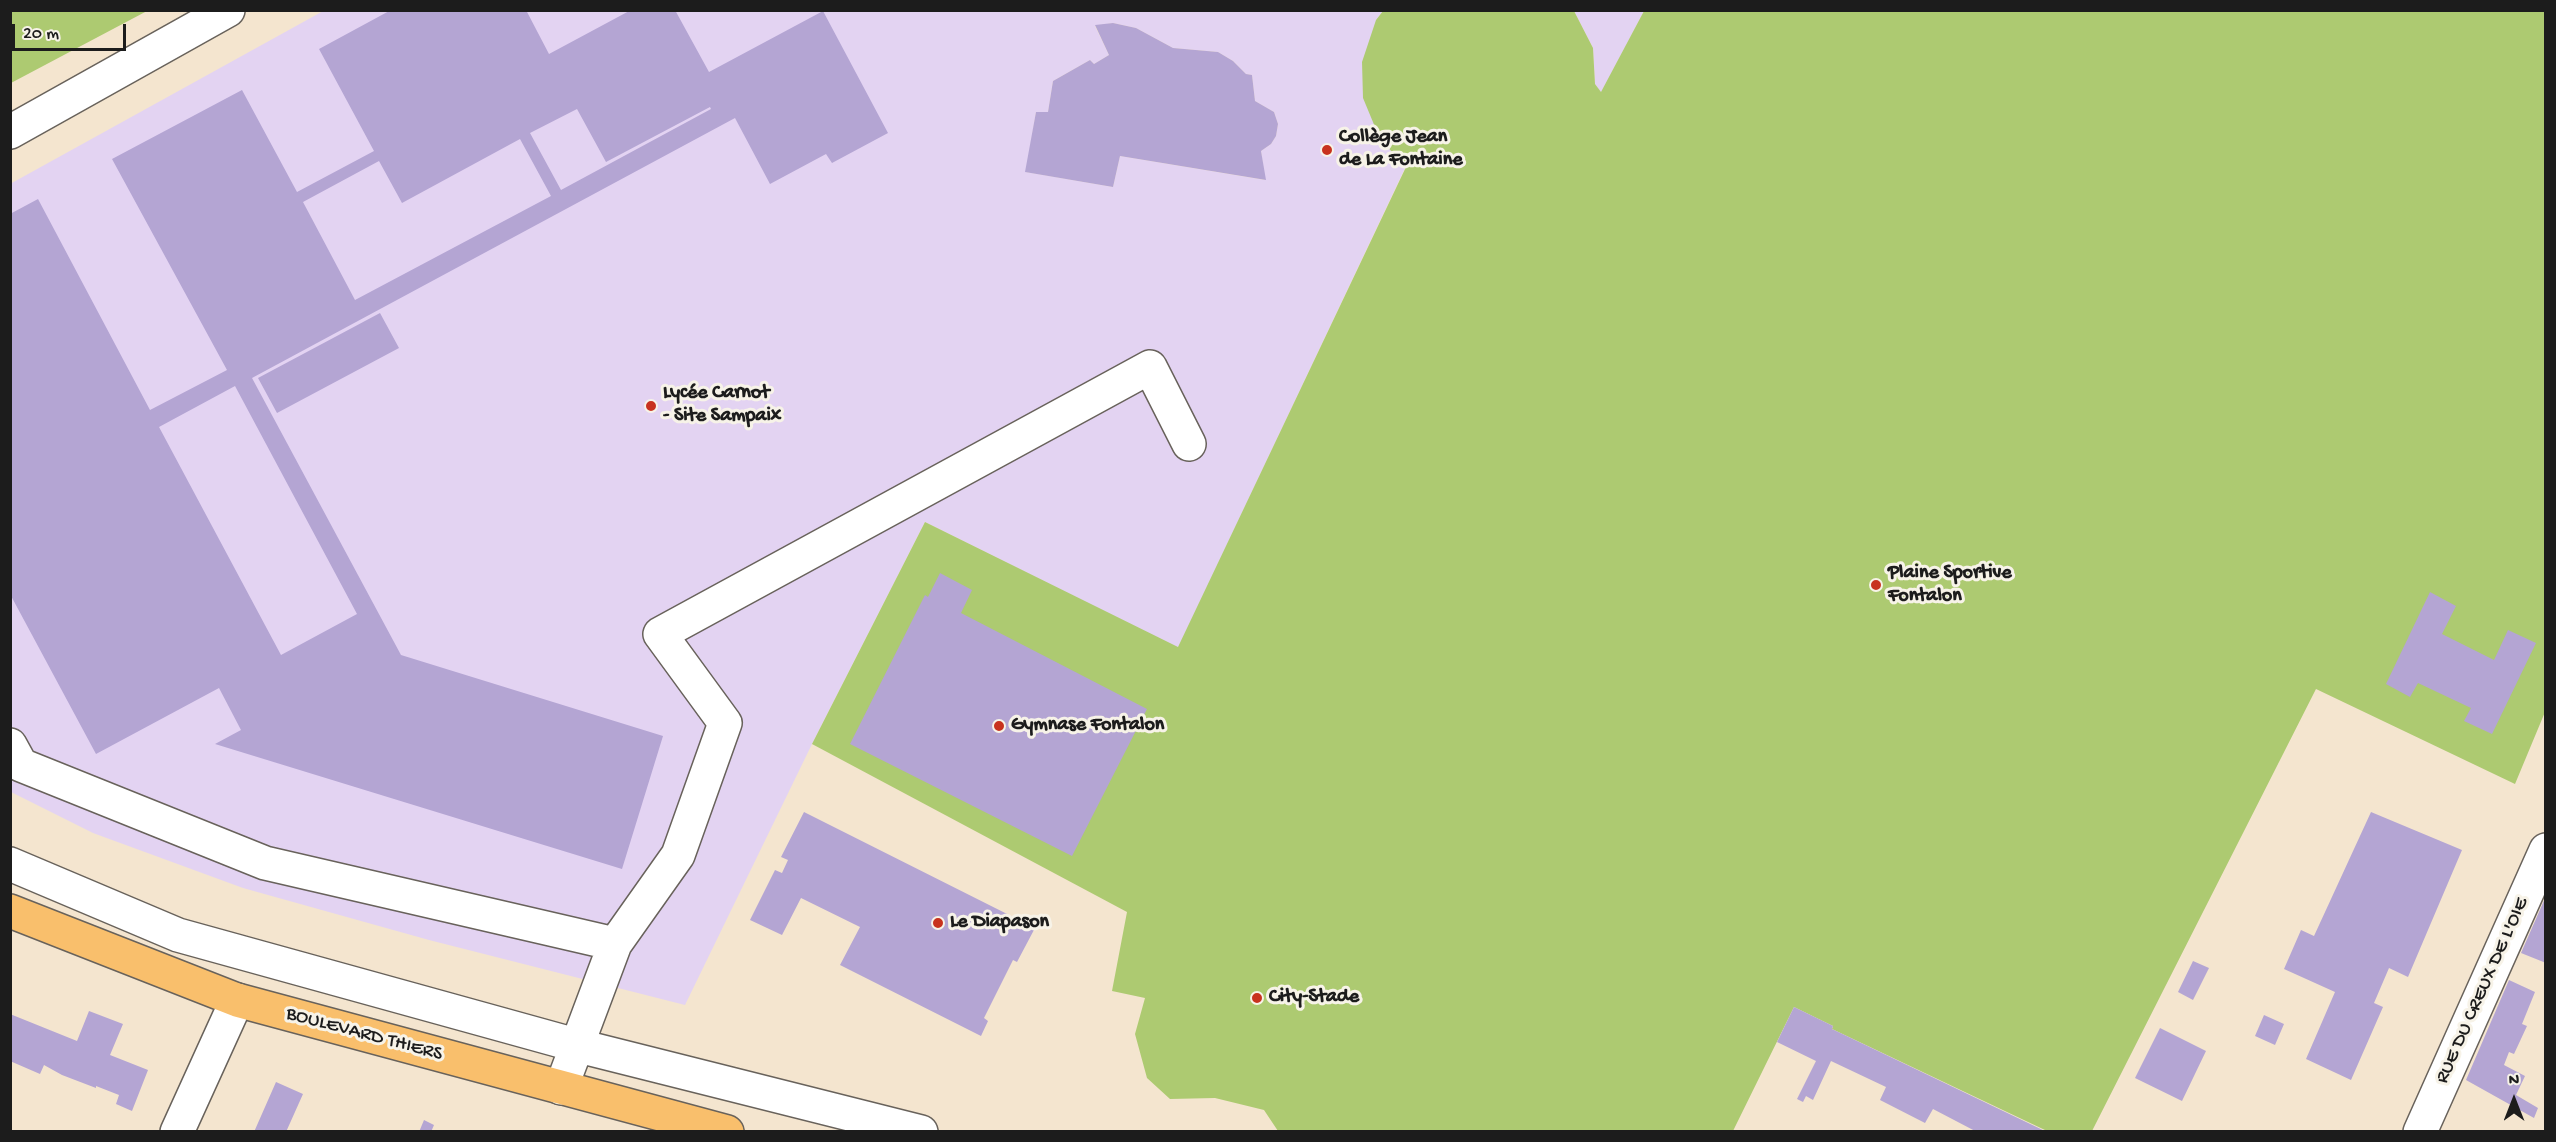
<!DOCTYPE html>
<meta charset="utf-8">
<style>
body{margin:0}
#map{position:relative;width:2556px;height:1142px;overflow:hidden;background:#f4e5cf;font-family:"Gochi Hand",sans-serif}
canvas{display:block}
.frame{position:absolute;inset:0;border:12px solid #1c1c1c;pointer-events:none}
.north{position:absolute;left:2484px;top:1070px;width:60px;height:60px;-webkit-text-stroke:4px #f7f3e8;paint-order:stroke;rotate:0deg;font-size:16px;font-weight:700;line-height:24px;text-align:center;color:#1c1c1c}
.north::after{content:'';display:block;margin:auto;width:21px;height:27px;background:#1c1c1c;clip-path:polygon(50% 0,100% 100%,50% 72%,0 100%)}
.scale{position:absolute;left:12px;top:24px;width:114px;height:27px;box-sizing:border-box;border:3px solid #1c1c1c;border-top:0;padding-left:8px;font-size:18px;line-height:21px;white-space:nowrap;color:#1c1c1c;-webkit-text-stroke:4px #f7f3e8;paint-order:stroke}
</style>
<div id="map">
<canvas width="2556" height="1142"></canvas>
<div class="frame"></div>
<div class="north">N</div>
<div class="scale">20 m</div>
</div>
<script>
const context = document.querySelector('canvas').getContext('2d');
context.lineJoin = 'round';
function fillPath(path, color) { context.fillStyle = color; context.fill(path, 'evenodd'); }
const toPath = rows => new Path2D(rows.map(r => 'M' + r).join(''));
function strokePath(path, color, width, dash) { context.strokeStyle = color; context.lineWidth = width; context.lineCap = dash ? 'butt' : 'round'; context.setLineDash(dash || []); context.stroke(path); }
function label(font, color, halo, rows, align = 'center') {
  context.font = font + ' "Gochi Hand",sans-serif'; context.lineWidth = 6; context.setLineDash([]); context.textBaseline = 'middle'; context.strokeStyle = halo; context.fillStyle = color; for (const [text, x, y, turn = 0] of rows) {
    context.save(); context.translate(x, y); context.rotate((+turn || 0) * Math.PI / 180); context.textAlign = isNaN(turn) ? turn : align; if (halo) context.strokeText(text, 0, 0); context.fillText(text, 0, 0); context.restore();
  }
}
const built = toPath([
 [325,10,1383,11,1376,20,1380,139,1406,166,1178,648,925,522,812,744,685,1005,429,940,243,888,93,833,11,792,10,184],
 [1113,23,1136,28,1173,48,1218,52,1233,61,1246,74,1252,75,1255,101,1274,112,1278,124,1276,136,1271,144,1261,151,1265,180,1120,156,1113,187,1026,172,1036,112,1048,112,1053,81,1090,60,1094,64,1109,55,1095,26],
 [1574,11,1644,11,1601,93,1595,84,1593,48]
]);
const green = toPath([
 [11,10,147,10,147,11,11,83],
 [1383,11,1574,11,1593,48,1595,84,1601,92,1644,11,2545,11,2545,712,2515,784,2316,689,2092,1131,2047,1131,1832,1029,1833,1026,1794,1007,1733,1131,1278,1131,1264,1110,1215,1098,1170,1099,1147,1078,1135,1034,1145,998,1112,991,1127,912,812,744,925,522,1178,647,1406,167,1380,139,1363,98,1362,62,1376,20]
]);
const building = toPath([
 [391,10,526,10,549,54,631,10,675,10,709,72,823,11,888,133,832,163,826,154,770,184,735,118,252,378,401,655,663,736,622,869,215,744,241,730,219,688,96,754,10,594,10,214,38,199,150,410,227,370,112,159,242,90,297,192,374,151,319,49],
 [710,107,711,109,561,190,530,133,577,109,606,162],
 [520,139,551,196,355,300,303,202,379,161,402,203],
 [235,386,357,614,281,655,159,427],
 [1113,23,1136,28,1173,48,1218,52,1233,61,1246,74,1252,75,1255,101,1274,112,1278,124,1276,136,1271,144,1261,151,1266,180,1120,156,1113,187,1025,172,1036,112,1048,112,1053,81,1090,60,1094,64,1109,55,1095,25],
 [380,313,399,348,277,413,258,378],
 [940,573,972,590,961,613,1147,709,1072,856,850,744,925,595,928,597],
 [2430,592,2456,606,2442,634,2494,660,2508,630,2536,643,2492,734,2464,721,2471,708,2418,683,2410,697,2386,684],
 [804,812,1035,928,1017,962,1013,960,984,1018,988,1021,981,1036,840,965,860,927,801,898,782,935,750,920,775,870,782,873,788,860,781,857],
 [2371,812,2462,850,2408,977,2389,968,2374,1003,2383,1007,2351,1080,2306,1059,2335,992,2284,969,2301,930,2314,936],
 [2546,896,2546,963,2521,953],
 [2193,961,2209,968,2193,1000,2178,992],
 [2509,980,2535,992,2522,1024,2527,1026,2514,1054,2509,1052,2504,1065,2525,1076,2516,1095,2538,1108,2534,1118,2466,1080],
 [1794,1007,1833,1026,1832,1029,2047,1132,1977,1132,1933,1109,1925,1123,1880,1100,1886,1087,1831,1061,1813,1100,1806,1096,1803,1102,1797,1099,1816,1061,1777,1042],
 [89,1011,123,1024,110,1055,148,1070,132,1111,116,1104,119,1095,96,1086,96,1088,62,1075,44,1065,40,1074,10,1061,10,1014,77,1041],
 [2264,1015,2284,1024,2275,1045,2255,1036],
 [2160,1028,2206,1051,2182,1101,2135,1078],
 [276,1082,303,1094,286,1132,254,1132],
 [424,1120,434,1125,431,1132,419,1132]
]);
const minor = toPath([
 [10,132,228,10],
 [10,745,21,765,265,863,615,944],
 [10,864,178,935,579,1046,921,1132],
 [561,1088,615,944,678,855,725,723,660,634,1150,367,1189,444],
 [177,1132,237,1000],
 [2420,1132,2546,850]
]);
const major = toPath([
 [10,911,237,1000,727,1132]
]);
const markers = [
 [1327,150,6,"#c8321e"],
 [651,406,6,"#c8321e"],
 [1876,585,6,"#c8321e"],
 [999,726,6,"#c8321e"],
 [938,923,6,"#c8321e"],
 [1257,998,6,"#c8321e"]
];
const poiNames = [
 ["Collège Jean",1339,138],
 ["de La Fontaine",1339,161],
 ["Lycée Carnot",663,394],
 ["- Site Sampaix",663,417],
 ["Plaine Sportive",1888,574],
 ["Fontalon",1888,597],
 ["Gymnase Fontalon",1011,726],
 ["Le Diapason",950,923],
 ["City-Stade",1269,998]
];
const streetNames = [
 ["RUE DU CREUX DE L'OIE",2483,991,-66],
 ["BOULEVARD THIERS",364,1035,15]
];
fillPath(built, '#e3d3f2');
fillPath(green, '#adca71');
fillPath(building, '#b4a5d3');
strokePath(minor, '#68625b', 36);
strokePath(major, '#68625b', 36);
strokePath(minor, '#fff', 33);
strokePath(major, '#f9bf6c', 33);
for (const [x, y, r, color] of markers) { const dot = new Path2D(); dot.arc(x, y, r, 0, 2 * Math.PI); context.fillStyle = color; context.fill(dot); strokePath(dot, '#f7f3e8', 2); }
label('bold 20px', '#1c1c1c', '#f7f3e8', poiNames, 'left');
label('20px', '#1c1c1c', '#f7f3e8', streetNames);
</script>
